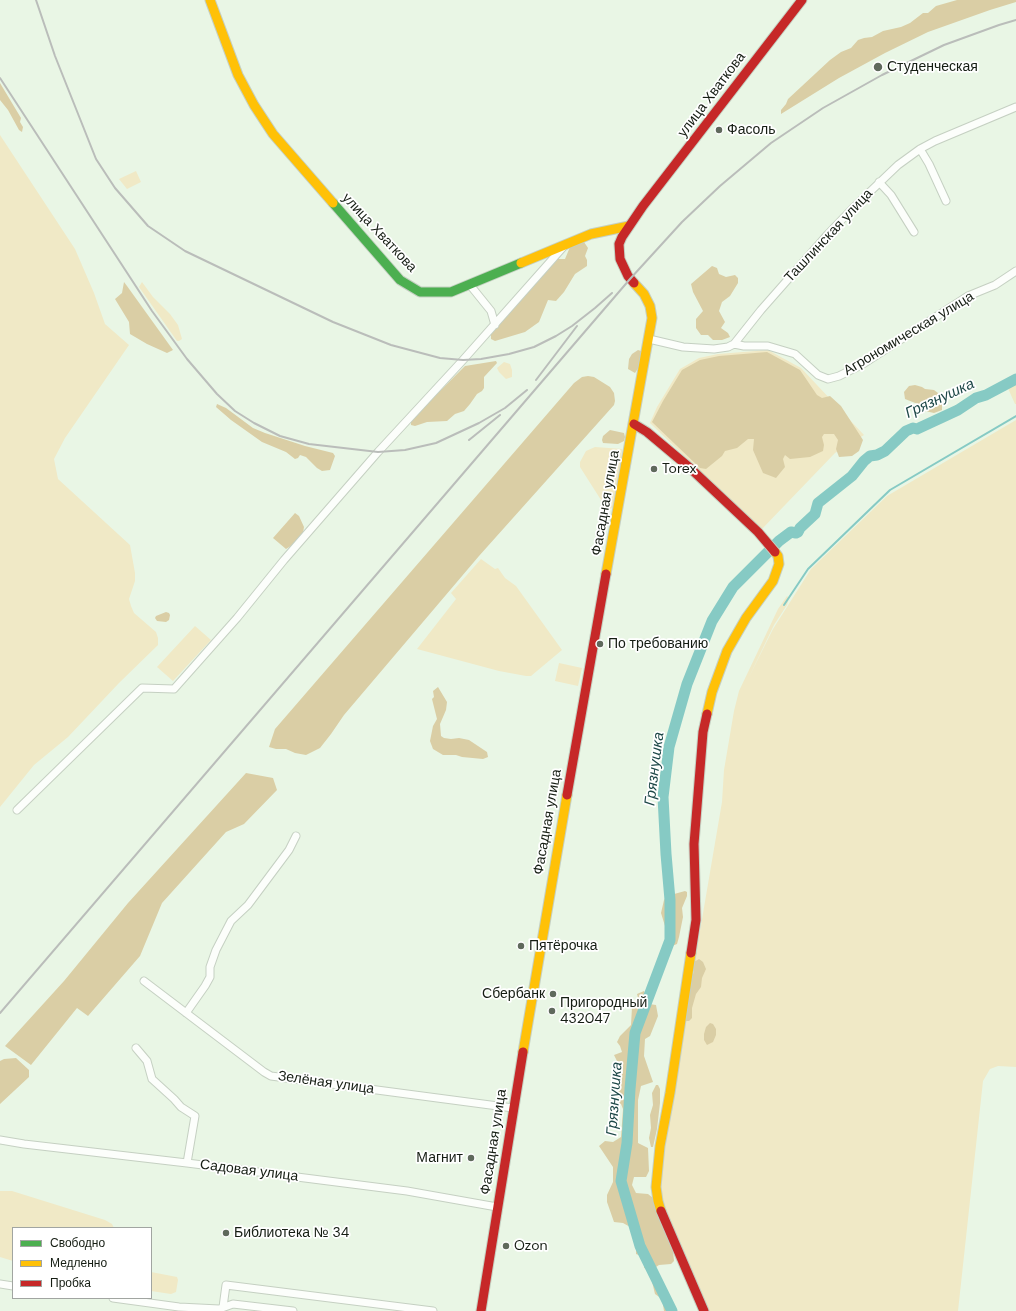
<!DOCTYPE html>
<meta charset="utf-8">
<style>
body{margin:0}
#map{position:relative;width:1016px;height:1311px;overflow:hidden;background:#e9f6e5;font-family:"DM Sans",sans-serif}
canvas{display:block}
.legend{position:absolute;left:12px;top:1227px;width:140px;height:72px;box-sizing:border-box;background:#fff;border:1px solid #a1a5a1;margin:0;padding:5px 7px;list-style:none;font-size:12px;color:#151d13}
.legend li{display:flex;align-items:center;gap:8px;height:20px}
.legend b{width:20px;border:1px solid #a1a5a1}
</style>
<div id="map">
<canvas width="1016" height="1311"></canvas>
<ul class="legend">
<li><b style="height:5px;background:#4caf50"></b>Свободно</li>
<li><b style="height:5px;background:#ffc107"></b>Медленно</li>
<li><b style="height:5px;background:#c62828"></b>Пробка</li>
</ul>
</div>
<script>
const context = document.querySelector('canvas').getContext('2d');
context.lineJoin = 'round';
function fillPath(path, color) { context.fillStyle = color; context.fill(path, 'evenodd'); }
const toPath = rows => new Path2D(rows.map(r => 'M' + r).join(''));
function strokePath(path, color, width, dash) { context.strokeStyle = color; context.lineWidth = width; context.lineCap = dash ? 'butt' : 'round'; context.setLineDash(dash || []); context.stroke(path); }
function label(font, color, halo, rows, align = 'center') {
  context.font = font + ' "DM Sans",sans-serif'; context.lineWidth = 3.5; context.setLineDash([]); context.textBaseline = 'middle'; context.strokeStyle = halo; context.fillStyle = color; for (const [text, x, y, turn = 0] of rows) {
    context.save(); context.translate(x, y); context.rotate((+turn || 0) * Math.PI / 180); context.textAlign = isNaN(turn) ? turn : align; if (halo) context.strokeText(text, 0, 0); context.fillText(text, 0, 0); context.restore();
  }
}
const green = toPath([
 [0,135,75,249,94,293,105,324,129,345,65,438,54,459,58,479,130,545,135,573,135,581,129,599,131,606,134,613,156,632,158,638,158,645,119,683,68,737,34,765,0,807],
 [136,171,141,182,127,189,119,179],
 [142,282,153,297,170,314,178,325,182,339,179,341,177,341,139,287],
 [768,350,801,368,864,435,835,453,761,530,650,423,657,407,680,369,699,358,718,354],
 [504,362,510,364,512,370,512,377,506,379,499,372,497,368],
 [1016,381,1016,404,1015,404,1007,386],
 [1016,420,1016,1067,998,1066,990,1069,983,1081,958,1311,709,1311,692,1275,662,1205,660,1195,665,1136,722,802,724,770,734,711,739,691,778,609,787,596,789,598,787,605,774,625,749,677,773,629,811,569,887,496],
 [595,447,622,449,621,465,613,507,608,511,580,467,580,462,586,451],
 [481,559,495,569,498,568,505,578,516,586,562,650,531,676,526,676,499,671,417,649,456,599,451,593],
 [195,626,211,640,173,681,157,667],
 [559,663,582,668,578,686,555,681],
 [0,1191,12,1191,105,1220,112,1224,114,1228,13,1228,13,1261,0,1257],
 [151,1272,177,1277,178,1280,176,1292,171,1294,151,1291]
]);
const forest = toPath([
 [957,0,1016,0,1016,2,990,10,928,32,885,53,839,78,781,114,781,110,786,104,788,99,830,60,841,52,851,48,858,40,864,38,872,37,883,31,901,27,910,23,923,13,928,13,936,6],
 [0,83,21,118,20,122,23,127,22,132,19,130,8,110,0,100],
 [584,242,588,248,585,256,587,260,587,266,575,274,564,292,556,301,548,300,539,322,525,332,495,341,491,339,491,331,557,259,565,259,570,247],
 [712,266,717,268,719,274,726,277,735,275,738,278,738,283,730,296,722,302,719,311,725,322,721,328,728,333,730,337,722,340,713,340,708,335,701,335,696,328,696,319,703,311,693,292,691,284],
 [124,282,127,286,173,350,167,353,147,344,130,334,129,322,115,299,122,293],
 [638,350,641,351,639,367,635,373,628,369,629,359,632,354],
 [767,352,800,370,817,395,822,398,830,396,841,406,863,440,859,451,852,456,839,457,836,449,838,440,834,434,824,434,822,437,824,445,823,451,810,457,790,459,785,455,783,459,785,467,776,478,763,473,753,450,754,439,748,439,737,448,725,451,722,456,706,469,700,468,652,422,663,401,682,370,700,360,719,356],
 [496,361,497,363,484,377,484,388,482,391,477,394,470,404,464,411,455,414,447,421,427,422,415,426,411,425,411,422,413,418,465,366],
 [588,376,594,377,610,387,614,393,615,401,614,405,479,556,344,715,331,734,320,748,306,755,295,753,286,749,276,749,269,747,275,729,574,383,582,377],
 [915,385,922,387,925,389,934,390,938,393,942,400,942,410,934,413,925,411,923,406,905,399,904,392,909,386],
 [217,404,226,408,253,428,265,433,305,446,333,453,335,456,330,470,322,471,317,468,306,457,300,455,298,458,295,459,286,452,262,442,231,420,216,407],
 [610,430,624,433,625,437,624,441,618,444,603,443,602,440,603,436],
 [295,513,299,516,304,527,303,533,294,544,286,549,273,538],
 [166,612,169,613,170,615,169,620,166,622,157,621,155,618,156,616],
 [438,687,447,702,446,710,440,724,441,736,444,738,451,739,459,738,469,740,487,752,488,757,483,759,462,757,456,755,443,755,433,749,430,741,433,726,437,719,432,699,434,697,433,691],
 [246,773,273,778,277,790,244,824,226,832,162,903,140,956,88,1016,77,1008,31,1065,5,1046,64,981,128,903],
 [685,891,687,892,687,896,682,908,683,917,679,937,677,944,672,946,665,926,661,913,664,900,667,896],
 [699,959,703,962,706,969,702,978,701,987,696,994,692,1008,692,1018,689,1021,686,1021,685,1020,691,978,694,972,693,966,694,962],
 [644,991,649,1004,656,1005,658,1016,650,1036,645,1039,644,1056,653,1082,641,1086,638,1100,638,1143,648,1148,649,1171,646,1177,634,1177,632,1185,636,1193,648,1194,653,1198,673,1251,674,1261,671,1264,659,1265,656,1267,663,1288,668,1294,676,1311,664,1311,662,1299,655,1294,649,1269,644,1268,645,1262,641,1256,636,1254,636,1250,640,1246,635,1233,632,1228,623,1223,614,1222,607,1202,607,1195,613,1182,613,1167,599,1146,605,1141,613,1142,621,1137,623,1109,621,1104,610,1102,610,1097,618,1088,615,1081,623,1073,623,1065,617,1061,614,1055,622,1052,620,1046,617,1042,620,1036,631,1025,632,1007,639,1002,637,994],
 [710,1023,713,1024,716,1029,716,1035,713,1042,707,1045,704,1040,704,1034,706,1027],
 [16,1058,29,1070,29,1077,0,1104,0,1061,4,1059],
 [656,1085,658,1085,660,1089,660,1103,657,1129,653,1147,651,1147,649,1138,651,1128,650,1115,653,1105,652,1093]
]);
const stream = toPath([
 [784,605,808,569,890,490,1016,416]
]);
const river = toPath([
 [672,1311,640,1246,621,1181,627,1143,630,1089,635,1033,670,940,670,900,666,854,663,797,669,747,687,684,712,621,733,587,779,541,791,532,796,533,798,532,800,528,815,514,818,503,852,476,864,461,870,456,877,455,885,451,906,431,913,428,917,429,958,410,976,398,986,395,1016,379]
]);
const street = toPath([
 [920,149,929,164,946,201],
 [879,182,891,195,914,232],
 [470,285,491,311,495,325],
 [649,339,683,347,714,349,728,347,734,344,761,310,828,234,853,208,898,165,920,149,935,141,1016,107],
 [734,344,744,346,768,346,795,354,818,375,828,379,839,376,863,364,968,296,995,285,1016,271],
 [17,810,142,688,174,689,237,618,284,560,378,452,463,360,565,245],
 [144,981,264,1072,271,1076,513,1108],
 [186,1013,205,986,210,977,210,967,216,950,231,921,248,905,289,850,296,836],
 [136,1048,147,1061,152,1079,174,1099,181,1107,195,1116,187,1163],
 [0,1140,24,1144,187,1163,407,1191,497,1207],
 [0,1284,13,1286],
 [113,1298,179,1307,219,1309,233,1304,293,1311],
 [223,1307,226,1285,433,1311]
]);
const fast = toPath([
 [333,203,400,280,420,292,451,292,521,263]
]);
const slow = toPath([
 [210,0,238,75,254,105,273,134,333,203],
 [521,263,591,234,629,226],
 [606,574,652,318,650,306,644,294,634,283],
 [707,714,712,692,727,651,746,618,773,581,779,564,778,556,775,552],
 [523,1052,567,795],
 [661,1211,658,1201,656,1187,660,1146,670,1093,691,953]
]);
const jam = toPath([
 [634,283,628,276,620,259,619,244,622,237,643,206,802,0],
 [634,424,647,432,690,468,758,532,775,552],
 [567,795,606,574],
 [691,953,696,920,694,844,703,732,707,714],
 [661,1211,704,1311],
 [481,1311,523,1052]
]);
const rail = toPath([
 [36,0,55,56,96,159,115,188,148,226,185,251,333,322,391,345,440,358,463,360,481,359,509,354,534,347,556,336,572,326,595,308,612,293],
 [0,78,152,311,187,359,217,394,235,411,254,423,280,436,309,444,378,452,405,450,436,443,479,423,505,408,527,390],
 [536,380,577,326],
 [469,440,500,415],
 [0,1013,630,279,682,222,720,186,771,143,823,108,882,75,944,45,999,25,1016,20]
]);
const markers = [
 [878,67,5,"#5f695c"],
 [719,130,4,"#5f695c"],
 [654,469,4,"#5f695c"],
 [600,644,4,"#5f695c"],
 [521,946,4,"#5f695c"],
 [553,994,4,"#5f695c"],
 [552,1011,4,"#5f695c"],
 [471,1158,4,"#5f695c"],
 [226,1233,4,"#5f695c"],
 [506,1246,4,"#5f695c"]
];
const poiNames = [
 ["Студенческая",887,67],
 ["Фасоль",727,130],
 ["Torex",662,469],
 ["По требованию",608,644],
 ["Пятёрочка",529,946],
 ["Сбербанк",545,994,"right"],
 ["Пригородный",560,1003],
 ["432047",560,1019],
 ["Магнит",463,1158,"right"],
 ["Библиотека № 34",234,1233],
 ["Ozon",514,1246]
];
const streetNames = [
 ["улица Хваткова",712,95,-53],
 ["улица Хваткова",379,233,47],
 ["Ташлинская улица",829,236,-47],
 ["Агрономическая улица",909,334,-31],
 ["Фасадная улица",606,503,-80],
 ["Фасадная улица",548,822,-80],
 ["Зелёная улица",326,1083,8],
 ["Фасадная улица",494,1142,-81],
 ["Садовая улица",249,1171,7]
];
const waterNames = [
 ["Грязнушка",940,399,-25],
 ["Грязнушка",655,769,-83],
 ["Грязнушка",615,1099,-86]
];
fillPath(green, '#f0e9c6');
fillPath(forest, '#dacea5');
strokePath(stream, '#86cac4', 2);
strokePath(river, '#86cac4', 11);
strokePath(street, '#c5d0c2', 9);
strokePath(fast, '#c5d0c2', 11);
strokePath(slow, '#c5d0c2', 11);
strokePath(jam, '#c5d0c2', 11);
strokePath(street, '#fcfefb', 7);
strokePath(fast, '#4caf50', 9);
strokePath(slow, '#ffc107', 9);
strokePath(jam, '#c62828', 9);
strokePath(rail, '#babdba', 2);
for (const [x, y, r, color] of markers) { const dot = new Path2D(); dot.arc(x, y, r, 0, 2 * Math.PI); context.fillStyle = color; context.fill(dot); strokePath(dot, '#fff', 1.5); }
label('14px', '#151d13', '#fff', poiNames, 'left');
label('14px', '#151d13', '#fff', streetNames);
label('italic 15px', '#1e4848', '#fff', waterNames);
</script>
